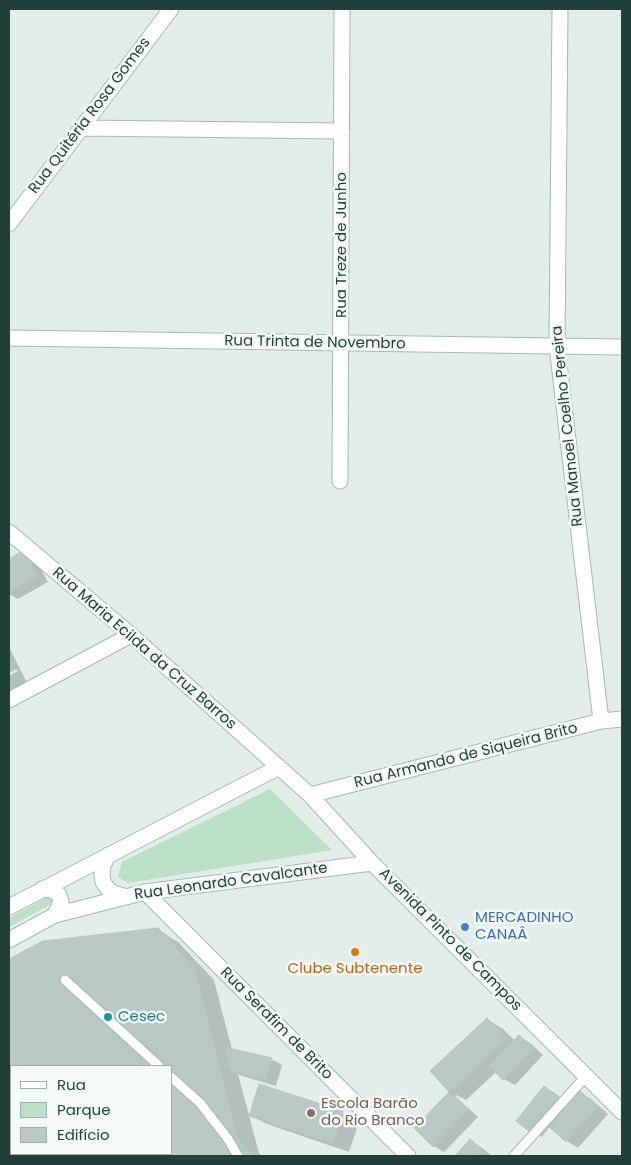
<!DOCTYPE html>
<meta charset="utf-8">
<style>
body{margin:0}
#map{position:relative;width:631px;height:1165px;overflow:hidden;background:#e2eee9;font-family:Poppins,sans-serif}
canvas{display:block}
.frame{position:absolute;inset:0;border:10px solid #204139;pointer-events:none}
.legend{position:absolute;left:10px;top:1065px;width:162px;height:90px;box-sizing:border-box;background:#f3faf7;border:1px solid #9fb0ab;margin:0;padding:6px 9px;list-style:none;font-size:15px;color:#204139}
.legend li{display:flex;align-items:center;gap:10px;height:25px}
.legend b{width:25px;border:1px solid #9fb0ab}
</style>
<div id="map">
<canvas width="631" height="1165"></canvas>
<div class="frame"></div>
<ul class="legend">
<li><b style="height:6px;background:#fff"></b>Rua</li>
<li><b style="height:14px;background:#b9e1c5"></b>Parque</li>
<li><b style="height:14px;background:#b7c9c2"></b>Edifício</li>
</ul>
</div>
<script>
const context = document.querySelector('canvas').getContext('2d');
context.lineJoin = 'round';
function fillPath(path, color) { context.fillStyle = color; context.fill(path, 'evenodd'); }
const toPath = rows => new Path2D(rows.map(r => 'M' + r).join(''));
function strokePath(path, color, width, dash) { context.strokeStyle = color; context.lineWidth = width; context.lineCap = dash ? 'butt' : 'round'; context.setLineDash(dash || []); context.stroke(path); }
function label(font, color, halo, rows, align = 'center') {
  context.font = font + ' Poppins,sans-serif'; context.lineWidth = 5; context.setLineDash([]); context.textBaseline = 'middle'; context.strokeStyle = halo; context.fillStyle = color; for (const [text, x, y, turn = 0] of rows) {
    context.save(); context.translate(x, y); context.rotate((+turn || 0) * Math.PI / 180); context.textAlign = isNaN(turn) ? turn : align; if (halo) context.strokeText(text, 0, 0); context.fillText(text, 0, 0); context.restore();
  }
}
const green = toPath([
 [270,789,332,850,128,883,118,877,122,862],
 [51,895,53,903,9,927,9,918]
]);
const shadow = toPath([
 [24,552,35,558,48,582,18,599,9,594,9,560],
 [9,647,27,683,9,692,9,676,18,671,17,669,9,673],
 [157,929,178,942,214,980,232,1050,271,1059,282,1065,276,1086,242,1076,238,1074,259,1153,262,1156,9,1156,9,960,43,942],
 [11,1066,171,1066,171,1154,11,1154],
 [487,1019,503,1029,515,1041,519,1036,530,1043,543,1055,515,1085,504,1079,497,1071,466,1100,456,1095,455,1096,478,1117,444,1152,434,1146,416,1128,450,1092,432,1071],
 [260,1086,343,1113,359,1122,349,1152,267,1124,250,1115],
 [544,1087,555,1093,570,1105,581,1093,591,1099,608,1114,578,1148,567,1141,550,1126,542,1137,531,1131],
 [470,1141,481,1147,492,1156,457,1156]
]);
const building = toPath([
 [24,550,38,576,9,592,9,559,24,550],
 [158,928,194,967,238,1140,255,1156,9,1156,9,959,43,941,158,928],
 [11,1066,171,1066,171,1154,11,1154,11,1066],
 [487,1018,506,1039,449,1092,430,1071,487,1018],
 [519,1035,533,1048,503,1080,489,1066,519,1035],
 [225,1047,272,1058,265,1080,230,1070,225,1047],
 [259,1084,343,1111,333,1143,249,1116,259,1084],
 [544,1086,558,1097,530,1132,516,1121,544,1086],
 [580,1091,598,1107,566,1142,549,1127,580,1091],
 [449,1092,468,1110,433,1147,414,1128,449,1092],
 [470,1139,482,1149,476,1156,455,1156,470,1139]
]);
const service = toPath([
 [65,980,159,1066],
 [171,1077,200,1103,228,1139,238,1156],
 [514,1156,586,1076]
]);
const minor = toPath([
 [560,9,557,346,601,721],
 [81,128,342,131],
 [9,224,171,9],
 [9,338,622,347],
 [340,481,342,9],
 [9,700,131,635],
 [145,892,408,1156]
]);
const tertiary = toPath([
 [9,532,131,635,310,795,372,863,622,1112],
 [310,795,601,721,622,719],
 [108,855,103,866,102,874,103,882,108,889,113,893,127,897],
 [42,889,52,890,59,895,61,902,55,915],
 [9,907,279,767],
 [9,940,55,915,145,892,372,863]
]);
const markers = [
 [465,927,5,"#3f7fe0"],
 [355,952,5,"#e8710a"],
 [108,1017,5,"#0f9aa8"],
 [311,1113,5,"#8d6e63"]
];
const streetNames = [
 ["Rua Quitéria Rosa Gomes",90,116,-53],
 ["Rua Treze de Junho",342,245,-90],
 ["Rua Trinta de Novembro",315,343,1],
 ["Rua Manoel Coelho Pereira",568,426,-96],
 ["Rua Maria Ecilda da Cruz Barros",144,649,41],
 ["Rua Armando de Siqueira Brito",466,756,-14],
 ["Rua Leonardo Cavalcante",231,882,-8],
 ["Avenida Pinto de Campos",450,940,45],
 ["Rua Serafim de Brito",276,1024,45]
];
const shopNames = [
 ["MERCADINHO",475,918],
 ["CANAÂ",475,935]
];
const foodNames = [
 ["Clube Subtenente",355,969]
];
const cultureNames = [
 ["Cesec",118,1017]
];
const educationNames = [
 ["Escola Barão",321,1104],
 ["do Rio Branco",321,1121]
];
fillPath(green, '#b9e1c5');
fillPath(shadow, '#0003');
fillPath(building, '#b7c9c2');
strokePath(building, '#b4c8c0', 1);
strokePath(service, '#a4b7b1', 11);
strokePath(minor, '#a4b7b1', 17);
strokePath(tertiary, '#a4b7b1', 17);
strokePath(service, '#fff', 9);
strokePath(minor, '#fff', 15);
strokePath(tertiary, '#fff', 15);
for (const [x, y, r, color] of markers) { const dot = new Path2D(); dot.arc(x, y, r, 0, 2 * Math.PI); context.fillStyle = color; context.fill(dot); strokePath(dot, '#f3faf7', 2); }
label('15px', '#204139', '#f3faf7', streetNames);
label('15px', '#366cbe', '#f3faf7', shopNames, 'left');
label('15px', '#c56008', '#f3faf7', foodNames);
label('15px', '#0d838f', '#f3faf7', cultureNames, 'left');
label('15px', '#785e54', '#f3faf7', educationNames, 'left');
</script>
